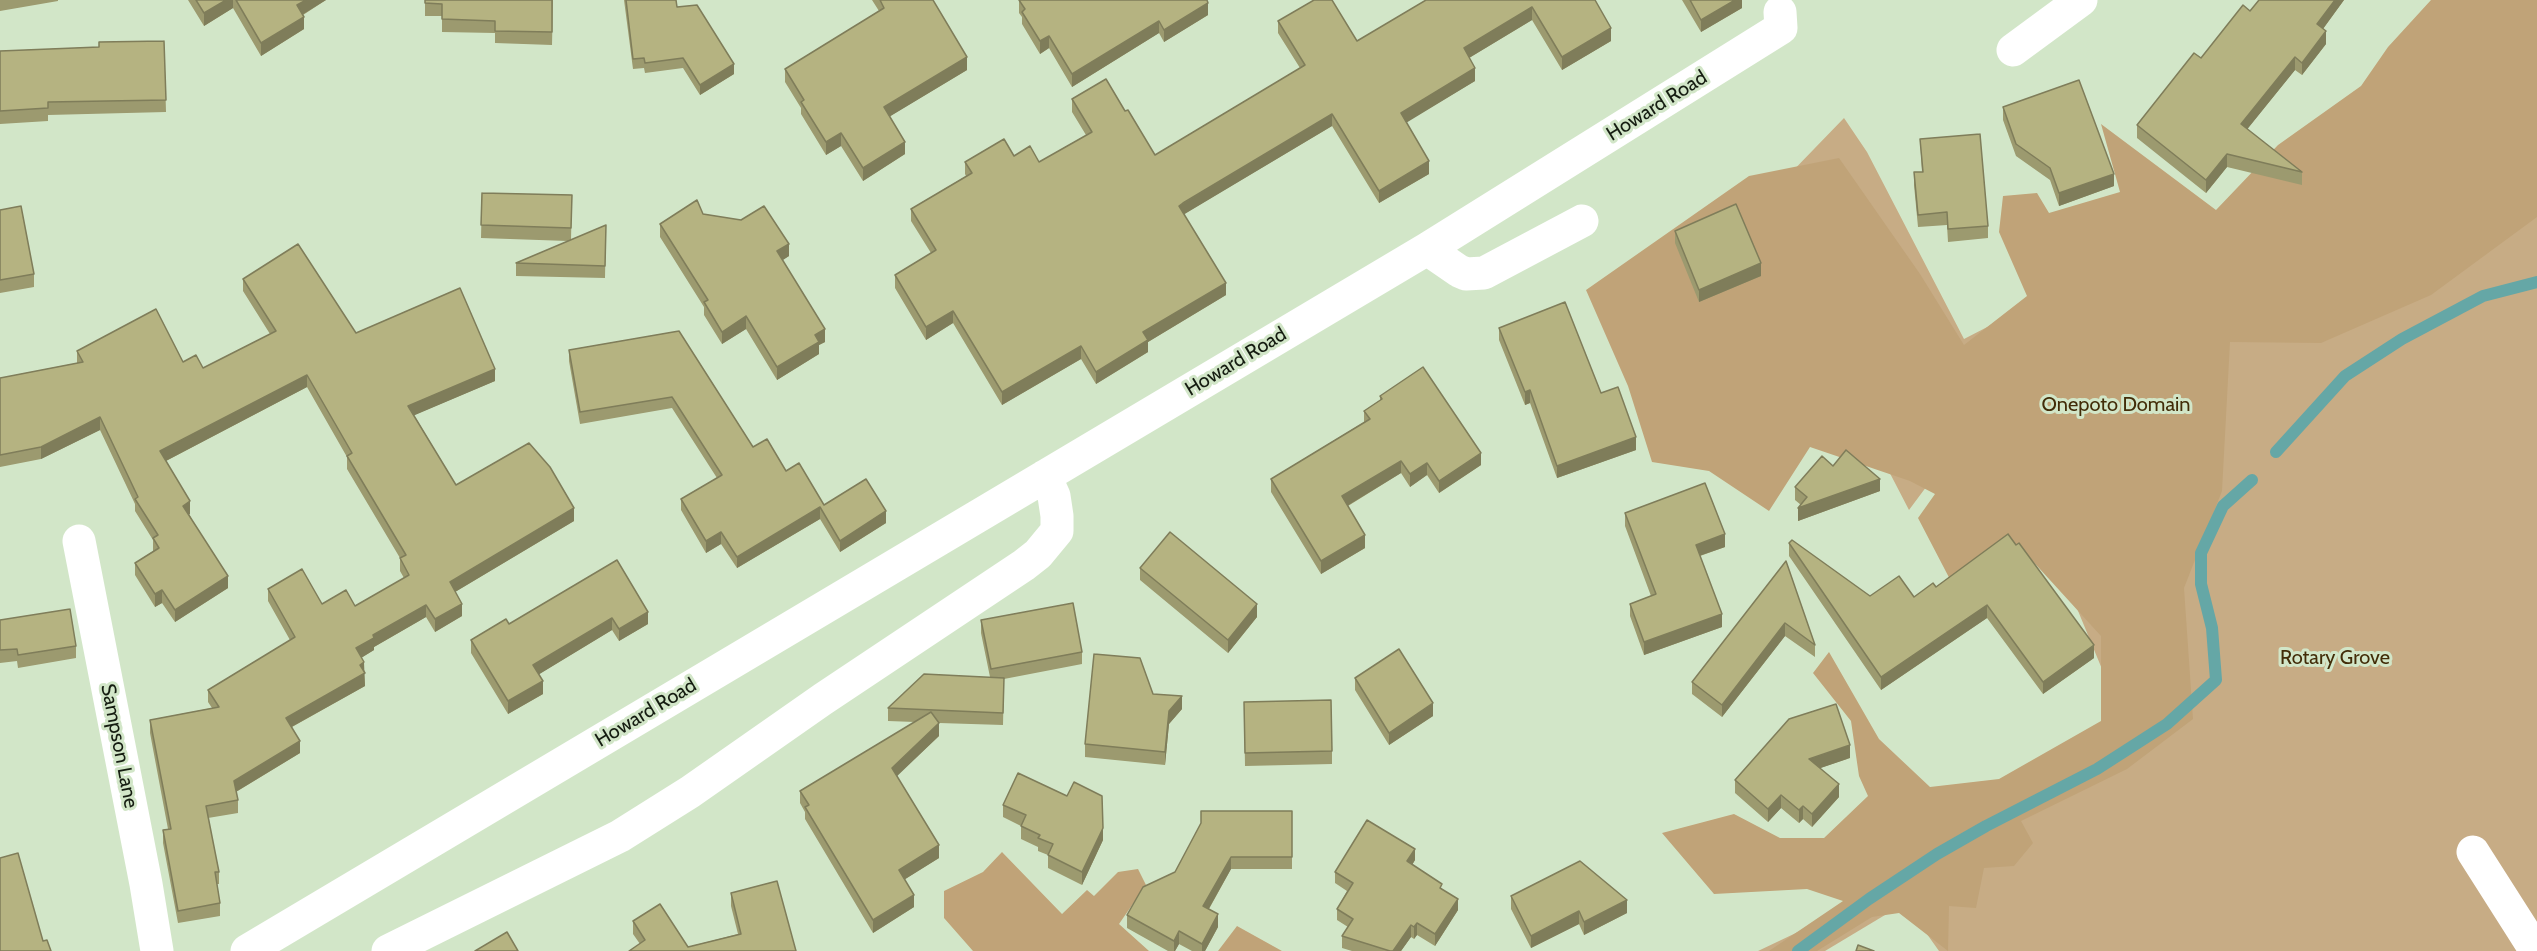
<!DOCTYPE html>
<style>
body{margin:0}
canvas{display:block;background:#d2e6c8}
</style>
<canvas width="2537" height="951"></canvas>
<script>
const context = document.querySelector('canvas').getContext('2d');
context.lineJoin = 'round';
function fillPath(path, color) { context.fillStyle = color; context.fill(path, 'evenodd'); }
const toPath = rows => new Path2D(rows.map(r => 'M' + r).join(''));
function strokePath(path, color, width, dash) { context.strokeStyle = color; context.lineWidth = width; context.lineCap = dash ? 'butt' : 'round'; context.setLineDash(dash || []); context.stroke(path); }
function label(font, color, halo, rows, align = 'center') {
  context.font = font + ' Cabin,sans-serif'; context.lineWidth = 6; context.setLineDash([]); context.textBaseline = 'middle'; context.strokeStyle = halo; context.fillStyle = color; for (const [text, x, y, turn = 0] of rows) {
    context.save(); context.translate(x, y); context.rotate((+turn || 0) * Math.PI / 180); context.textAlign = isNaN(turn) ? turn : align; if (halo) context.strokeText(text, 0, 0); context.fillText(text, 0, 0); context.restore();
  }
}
const green = toPath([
 [2537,0,2537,951,1939,951,1905,903,1825,951,1758,951,1819,922,2150,745,2116,703,2069,589,1979,416,1909,510,1754,211,1844,118,1867,152,1964,339,2059,290,2169,267]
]);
const forest = toPath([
 [2431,0,2537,0,2537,217,2431,295,2321,343,2230,342,2222,491,2184,588,2193,719,2127,769,2021,821,2033,843,2014,866,1984,868,1976,908,1949,906,1948,951,1899,913,1872,917,1817,951,1769,951,1843,901,1807,889,1714,894,1662,833,1734,814,1780,838,1824,838,1868,796,1859,776,1851,721,1813,673,1829,652,1879,739,1930,787,1999,779,2101,721,2101,636,2018,545,1955,589,1918,518,1935,494,1910,481,1810,447,1769,511,1709,471,1652,462,1628,386,1586,290,1749,176,1839,158,1920,274,1964,345,2027,296,1999,232,2003,196,2037,193,2049,213,2120,192,2101,124,2216,210,2278,145,2361,86,2388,47],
 [1002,852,1062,914,1087,890,1094,896,1118,872,1138,869,1146,885,1119,924,1149,951,973,951,944,918,944,891,983,872],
 [1237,926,1282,951,1218,951]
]);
const stream = toPath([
 [2276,452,2345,376,2402,339,2483,296,2537,282],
 [1798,951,1869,899,1937,854,1986,826,2097,769,2167,724,2216,680,2212,628,2201,584,2201,553,2223,506,2252,480]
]);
const minor = toPath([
 [2013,50,2081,0],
 [1427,249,1459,271,1466,274,1484,273,1582,221],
 [79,541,146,884,157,951],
 [2473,852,2536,951],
 [247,951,1427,249,1781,28,1780,12],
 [388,951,620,836,690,792,823,699,1024,565,1038,554,1057,531,1057,516,1054,496,1045,476]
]);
const wall = toPath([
 [0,0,58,0,58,1,0,11],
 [188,0,326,0,303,15,304,29,261,56,233,8,204,26],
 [425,0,553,0,552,45,495,43,495,33,442,32,442,16,425,16],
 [624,0,676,0,677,7,734,74,700,95,683,68,645,73,644,68,633,69],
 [872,0,933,0,967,70,890,116,905,154,863,181,841,146,826,155,801,114,801,108,785,82,785,69,879,11],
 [1019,0,1208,15,1164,42,1159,33,1072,87,1049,48,1040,54,1022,24,1022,17,1019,13],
 [1426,0,1595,0,1611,41,1562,70,1532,20,1469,58,1475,81,1406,122,1429,174,1379,203,1332,126,1184,214,1226,295,1148,342,1148,352,1096,384,1081,359,1002,405,953,323,926,340,895,288,895,275,931,253,911,221,911,209,966,176,965,174,965,162,1014,156,1039,162,1086,135,1072,112,1072,99,1125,111,1155,155,1300,68,1278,33,1278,21,1357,41],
 [1682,0,1742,0,1742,8,1701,32],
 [2259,0,2344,0,2323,29,2326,44,2302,75,2295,70,2247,129,2302,172,2302,185,2227,167,2206,193,2137,138,2137,125,2201,58,2250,11],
 [164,41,166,112,48,115,48,121,0,124,0,51,99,47],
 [2003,107,2114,186,2059,206,2050,180,2016,156,2003,120],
 [1920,139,1988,226,1988,238,1948,242,1947,225,1918,227,1914,185,1914,172,1922,172],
 [482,193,572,195,571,240,606,225,605,278,516,276,516,263,568,241,481,238],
 [0,210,34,274,34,287,0,293],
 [703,214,789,256,782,260,825,342,819,345,819,354,777,380,746,329,722,344,704,315,704,307,660,237,660,224],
 [1675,231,1761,276,1699,302,1675,243],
 [243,279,356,333,495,381,414,415,456,485,574,521,455,592,462,616,435,632,426,617,374,647,374,650,361,658,364,672,365,686,292,727,300,753,236,792,238,800,238,813,208,818,219,872,219,884,217,884,220,903,220,916,178,923,163,843,163,830,168,829,150,733,150,720,212,708,208,702,208,690,290,640,268,601,268,589,322,604,355,606,404,578,400,571,400,558,347,469,347,457,307,387,166,461,190,514,189,514,228,588,175,622,162,603,155,607,135,575,135,563,153,551,153,540,135,511,135,504,100,430,41,459,0,467,0,378,77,363,77,351,183,362,203,368,270,334,243,291],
 [1499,328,1601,393,1636,450,1557,478,1530,403,1525,405,1499,340],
 [679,331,753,447,786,471,824,505,886,523,840,552,820,519,737,568,721,544,706,553,681,510,681,499,717,478,672,408,580,424,569,361,569,350],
 [1380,396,1481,465,1439,493,1427,475,1410,487,1401,473,1348,506,1365,548,1321,574,1271,492,1271,479,1364,422,1364,411,1380,400],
 [1833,466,1880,491,1798,521,1801,505,1795,500,1795,487],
 [1625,513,1725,547,1700,556,1722,627,1644,655,1630,616,1630,604,1651,596,1625,526],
 [2008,534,2094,658,2043,694,1987,618,1881,690,1789,556,1789,543,1870,596,1914,597,1936,587],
 [617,560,648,624,619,641,612,630,539,674,543,694,508,714,471,653,471,640,509,624],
 [1786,561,1815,645,1815,657,1785,636,1722,717,1692,694,1692,682],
 [1140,568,1257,617,1228,653,1140,580],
 [0,620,76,646,76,658,18,668,17,661,0,663],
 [981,620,1082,652,1082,664,1004,679,1003,725,939,723,939,736,896,776,939,858,905,879,914,907,873,933,805,819,805,812,800,803,800,791,915,722,888,721,888,708,990,677,981,633],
 [1355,678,1433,716,1389,745,1355,690],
 [1153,694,1182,709,1169,724,1165,765,1085,757,1085,744],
 [1244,702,1332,751,1332,764,1245,766],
 [1850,758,1820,768,1839,797,1812,827,1803,819,1799,823,1781,808,1768,822,1735,793,1735,780],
 [1003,805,1103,840,1082,885,1048,868,1048,855,1038,851,1038,847,1021,839,1021,826,1003,817],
 [1292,811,1292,869,1231,869,1209,909,1218,927,1205,951,1192,951,1179,944,1175,951,1168,951,1127,928,1127,915,1175,872],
 [1415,860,1412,865,1442,889,1458,910,1435,946,1417,935,1414,939,1411,937,1401,951,1352,951,1342,948,1342,936,1348,927,1337,920,1337,909,1347,891,1335,883,1335,872],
 [731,893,796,951,629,951,640,944,633,934,633,921,688,947,738,934,731,906],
 [1511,896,1627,913,1584,935,1579,924,1531,948,1511,909]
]);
const shadedWall = toPath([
 [226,0,233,0,233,8,204,26,204,13],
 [306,0,326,0,297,18,297,5],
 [1735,0,1742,0,1742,8,1701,32,1701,20],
 [2335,0,2344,0,2317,37,2317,24],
 [1208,3,1208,15,1164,42,1164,30],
 [1532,7,1532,20,1464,61,1464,48],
 [304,17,304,29,261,56,261,43],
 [1159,21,1159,33,1072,87,1072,74],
 [1611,28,1611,41,1562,70,1562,57],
 [2326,31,2326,44,2302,75,2302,63],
 [1049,36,1049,48,1040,54,1040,41],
 [967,57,967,70,884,120,884,107],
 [2295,57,2295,70,2241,137,2241,124],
 [734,64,734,74,700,95,700,85],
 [1475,68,1475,81,1401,126,1401,113],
 [1332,114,1332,126,1183,215,1179,206],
 [841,133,841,146,826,155,826,142],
 [905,142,905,154,863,181,863,168],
 [2227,154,2227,167,2206,193,2206,180],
 [1429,161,1429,174,1379,203,1379,191],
 [2114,174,2114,186,2059,206,2059,193],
 [789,244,789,256,777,264,777,251],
 [1761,263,1761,276,1699,302,1699,290],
 [1226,283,1226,295,1148,342,1148,352,1096,384,1096,372,1143,332],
 [953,311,953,323,926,340,926,327],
 [746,316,746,329,722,344,722,332],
 [825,329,825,342,819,345,819,354,777,380,777,367,815,335],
 [1081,346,1081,359,1002,405,1002,392],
 [495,369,495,381,408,418,408,406],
 [307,375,307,387,160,464,160,451],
 [1530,390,1530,403,1525,405,1525,392],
 [100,417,100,430,41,459,41,447],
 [1636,437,1636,450,1557,478,1557,466],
 [1481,453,1481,465,1439,493,1439,481],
 [1401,461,1401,473,1342,509,1342,496],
 [1427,463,1427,475,1410,487,1410,474],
 [1880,479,1880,491,1798,521,1798,508],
 [190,501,190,514,183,518,183,506],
 [820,507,820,519,737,568,737,557],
 [574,508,574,521,450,595,450,582],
 [886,511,886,523,840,552,840,541],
 [721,532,721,544,706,553,706,541],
 [1725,534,1725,547,1696,557,1696,545],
 [1365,535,1365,548,1321,574,1321,561],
 [228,576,228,588,175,622,175,610],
 [162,590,162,603,155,607,155,594],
 [462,604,462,616,435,632,435,619],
 [1257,604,1257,617,1228,653,1228,640],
 [426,605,426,617,374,647,374,650,356,661,356,648,373,635],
 [1987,605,1987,618,1881,690,1881,677],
 [648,612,648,624,619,641,619,629],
 [1722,614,1722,627,1644,655,1644,642],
 [612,618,612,630,533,678,533,665],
 [1785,623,1785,636,1722,717,1722,705],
 [2094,645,2094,658,2043,694,2043,682],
 [364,662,365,686,286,730,286,718],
 [543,681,543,694,508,714,508,701],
 [1182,696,1182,709,1169,724,1165,765,1165,752,1169,711],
 [1433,703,1433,716,1389,745,1389,733],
 [939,723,939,736,892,781,892,768],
 [300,741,300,753,234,793,234,781],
 [1850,745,1850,758,1809,772,1809,759],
 [1839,784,1839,797,1812,827,1812,814],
 [1781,795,1781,808,1768,822,1768,809],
 [1803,806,1803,819,1799,823,1799,810],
 [1103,828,1103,840,1082,885,1082,872],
 [939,845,939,858,899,883,899,870],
 [1415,849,1415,860,1407,873,1407,861],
 [1231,857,1231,869,1203,919,1203,906],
 [914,895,914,907,873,933,873,920],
 [1458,899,1458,910,1435,946,1435,934],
 [1627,900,1627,913,1584,935,1584,922],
 [1579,911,1579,924,1531,948,1531,936],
 [1218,914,1218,927,1205,951,1202,951,1202,944],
 [1417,923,1417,935,1414,939,1414,927],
 [1411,925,1411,937,1401,951,1393,951],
 [1179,931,1179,944,1175,951,1174,951,1174,941]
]);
const building = toPath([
 [196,0,226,0,204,13,196,0],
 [236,0,306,0,297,5,304,17,261,43,236,0],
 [425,0,552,0,552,32,495,31,495,21,442,19,442,4,425,3,425,0],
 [626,0,676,0,677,7,697,5,734,64,700,85,683,58,645,63,644,58,633,59,626,0],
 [880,0,933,0,967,57,884,107,905,142,863,168,841,133,826,142,801,102,804,100,785,69,884,8,880,0],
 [1019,0,1207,0,1208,3,1164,30,1159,21,1072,74,1049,36,1040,41,1022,12,1025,9,1019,0],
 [1314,0,1332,0,1357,41,1426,0,1595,0,1611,28,1562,57,1532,7,1464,48,1475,68,1401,113,1429,161,1379,191,1332,114,1183,203,1179,206,1226,283,1143,332,1148,340,1096,372,1081,346,1002,392,953,311,926,327,895,275,936,250,911,209,972,173,965,162,1004,139,1014,156,1030,146,1039,162,1092,132,1072,99,1106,79,1125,111,1128,110,1155,155,1305,65,1278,21,1314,0],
 [1690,0,1735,0,1701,20,1690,0],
 [2259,0,2335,0,2317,24,2326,31,2302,63,2295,57,2241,124,2302,172,2227,154,2206,180,2137,125,2194,53,2201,58,2243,5,2250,11,2259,0],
 [164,41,166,100,48,102,48,108,0,111,0,51,99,47,99,42,164,41],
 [2079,80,2114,174,2059,193,2050,168,2016,144,2003,107,2079,80],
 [1980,134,1988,226,1948,229,1947,212,1918,215,1914,172,1923,172,1920,139,1980,134],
 [482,193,572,195,571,228,481,225,482,193],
 [697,200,703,214,741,220,764,206,789,244,777,251,825,329,815,335,819,342,777,367,746,316,722,332,704,302,708,300,660,224,697,200],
 [1736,204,1761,263,1699,290,1675,231,1736,204],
 [21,206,34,274,0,280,0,210,21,206],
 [606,225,605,266,516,263,606,225],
 [298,244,356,333,460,288,495,369,408,406,456,485,529,443,550,467,574,508,450,582,462,604,435,619,426,605,373,635,374,638,356,648,364,662,360,665,365,673,286,718,300,741,234,781,238,800,206,806,219,872,215,872,220,903,178,911,163,830,171,829,150,720,219,707,208,690,295,637,268,589,302,569,322,604,346,590,355,606,409,575,400,558,406,555,347,456,352,453,307,375,160,451,190,501,183,506,228,576,175,610,162,590,155,594,135,563,159,548,153,538,158,535,135,499,138,497,100,417,41,447,0,455,0,378,83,362,77,351,156,309,183,362,196,355,203,368,276,331,243,279,298,244],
 [1565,302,1601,393,1618,387,1636,437,1557,466,1530,390,1525,392,1499,328,1565,302],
 [679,331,753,447,767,439,786,471,799,463,824,505,866,479,886,511,840,541,820,507,737,557,721,532,706,541,681,499,722,475,672,397,580,412,569,350,679,331],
 [1423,367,1481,453,1439,481,1427,463,1410,474,1401,461,1342,496,1365,535,1321,561,1271,479,1370,419,1364,411,1382,399,1380,396,1423,367],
 [1846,450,1880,479,1798,508,1807,497,1795,487,1822,456,1833,466,1846,450],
 [1705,483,1725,534,1696,545,1722,614,1644,642,1630,604,1656,594,1625,513,1705,483],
 [1170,532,1257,604,1228,640,1140,568,1170,532],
 [2008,534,2016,545,2019,543,2094,645,2043,682,1987,605,1881,677,1789,543,1792,540,1870,596,1899,576,1914,597,1933,583,1936,587,2008,534],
 [617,560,648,612,619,629,612,618,533,665,543,681,508,701,471,640,506,619,509,624,617,560],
 [1786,561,1815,645,1785,623,1722,705,1692,682,1786,561],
 [1073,603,1082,652,991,669,981,620,1073,603],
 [70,609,76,646,18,655,17,649,0,650,0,620,70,609],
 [1399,649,1433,703,1389,733,1355,678,1399,649],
 [1094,654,1140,658,1153,694,1182,696,1169,711,1165,752,1085,744,1094,654],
 [924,674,1004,678,1003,713,888,708,924,674],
 [1331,700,1332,751,1245,753,1244,702,1331,700],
 [1836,704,1850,745,1809,759,1839,784,1812,814,1803,806,1799,810,1781,795,1768,809,1735,780,1789,719,1836,704],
 [931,712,939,723,892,768,939,845,899,870,914,895,873,920,805,807,809,805,800,791,931,712],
 [1018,773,1067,796,1074,782,1102,796,1103,828,1082,872,1048,855,1053,844,1038,838,1040,835,1021,826,1026,815,1003,805,1018,773],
 [1201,811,1292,811,1292,857,1231,857,1203,906,1218,914,1202,944,1179,931,1174,941,1127,915,1143,887,1175,872,1201,823,1201,811],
 [1367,820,1415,849,1407,861,1442,884,1440,888,1458,899,1435,934,1417,923,1414,927,1411,925,1393,951,1390,951,1342,936,1353,919,1337,909,1353,883,1335,872,1367,820],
 [18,853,43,941,47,940,51,951,0,951,0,858,18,853],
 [1580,861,1627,900,1584,922,1579,911,1531,936,1511,896,1580,861],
 [777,881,796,951,629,951,645,940,633,921,660,904,688,947,741,934,731,893,777,881],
 [507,932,518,951,475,951,507,932],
 [1858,945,1874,951,1856,951,1858,945]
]);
const streetNames = [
 ["Howard Road",1657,106,-32],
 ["Howard Road",1236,362,-31],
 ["Howard Road",646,713,-31],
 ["Sampson Lane",119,746,79]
];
const parkNames = [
 ["Onepoto Domain",2116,405],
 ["Rotary Grove",2335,658]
];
fillPath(green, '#c7ac85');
fillPath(forest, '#c0a378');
strokePath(stream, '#65a7a6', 12);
strokePath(minor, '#fff', 33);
fillPath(wall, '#9c9a6f');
fillPath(shadedWall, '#7f7d5a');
fillPath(building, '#b5b381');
strokePath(building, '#7f7d5a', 1.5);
label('20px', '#151c11', '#d2e6c8', streetNames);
label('20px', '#422c08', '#d2e6c8', parkNames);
</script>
